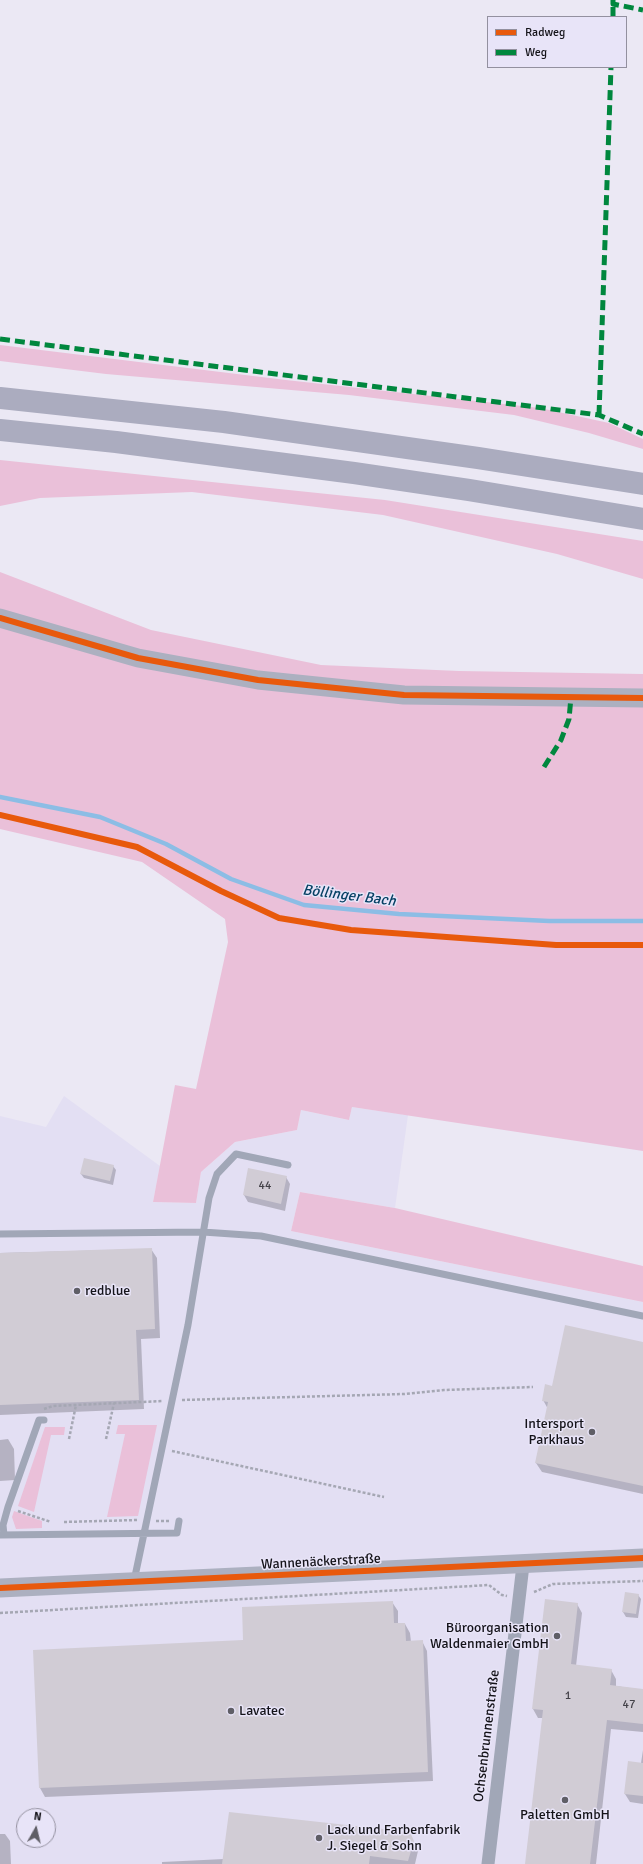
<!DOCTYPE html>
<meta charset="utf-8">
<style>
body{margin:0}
#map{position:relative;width:643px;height:1864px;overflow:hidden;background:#ebe8f4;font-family:Signika,sans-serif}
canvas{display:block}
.legend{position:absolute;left:487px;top:16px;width:140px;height:52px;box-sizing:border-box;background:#e8e4f8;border:1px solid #93909f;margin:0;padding:5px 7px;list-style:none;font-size:12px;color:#141319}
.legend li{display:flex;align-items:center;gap:8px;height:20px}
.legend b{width:20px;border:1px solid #93909f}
.north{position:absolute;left:16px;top:1808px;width:40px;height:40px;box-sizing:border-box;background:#e8e4f8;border:1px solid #93909f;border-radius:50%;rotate:8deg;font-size:11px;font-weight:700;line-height:16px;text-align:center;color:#141319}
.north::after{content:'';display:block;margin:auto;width:14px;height:18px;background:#5f5e66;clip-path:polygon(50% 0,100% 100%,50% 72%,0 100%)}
</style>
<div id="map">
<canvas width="643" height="1864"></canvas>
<ul class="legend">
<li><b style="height:5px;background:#e8590c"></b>Radweg</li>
<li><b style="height:5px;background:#00873e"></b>Weg</li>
</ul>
<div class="north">N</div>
</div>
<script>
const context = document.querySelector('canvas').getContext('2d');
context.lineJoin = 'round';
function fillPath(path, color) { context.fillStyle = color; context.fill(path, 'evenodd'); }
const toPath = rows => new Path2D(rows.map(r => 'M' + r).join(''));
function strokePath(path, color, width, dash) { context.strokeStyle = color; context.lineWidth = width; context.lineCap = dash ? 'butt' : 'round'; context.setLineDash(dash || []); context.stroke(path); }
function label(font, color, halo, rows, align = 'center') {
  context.font = font + ' Signika,sans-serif'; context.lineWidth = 3; context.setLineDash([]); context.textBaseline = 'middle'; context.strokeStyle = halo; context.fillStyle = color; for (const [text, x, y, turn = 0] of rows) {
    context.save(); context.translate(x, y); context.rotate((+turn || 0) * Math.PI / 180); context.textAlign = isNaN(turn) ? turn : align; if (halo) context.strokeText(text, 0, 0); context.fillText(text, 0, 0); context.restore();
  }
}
const built = toPath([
 [64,1096,160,1166,153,1202,196,1203,201,1172,235,1142,297,1130,301,1110,349,1120,352,1107,408,1115,395,1208,300,1192,291,1231,643,1302,643,1864,0,1864,0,1116,46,1127],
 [24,1816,48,1816,48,1840,24,1840]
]);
const green = toPath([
 [0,345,286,380,540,408,609,423,643,439,643,449,589,433,514,415,349,395,106,374,0,361],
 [0,460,385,500,643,541,643,579,557,554,383,515,192,492,40,498,0,506],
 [0,572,151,630,321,665,459,671,643,674,643,1151,352,1107,349,1120,301,1110,297,1130,235,1142,201,1172,196,1203,153,1202,175,1085,196,1089,228,942,225,919,142,862,0,829],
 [300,1192,395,1208,643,1266,643,1302,291,1231],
 [118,1425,157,1425,138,1516,107,1517,125,1434,116,1434],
 [45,1427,65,1427,64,1435,51,1435,34,1512,18,1506],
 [14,1511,42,1521,42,1528,16,1529,12,1517]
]);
const shadow = toPath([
 [113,1166,116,1170,113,1185,84,1178,81,1174],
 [249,1169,286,1177,290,1184,285,1211,248,1202,244,1195],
 [151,1249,157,1258,160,1338,141,1339,144,1409,0,1415,0,1253],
 [643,1343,643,1494,542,1472,536,1463,548,1409,543,1400,552,1387],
 [8,1439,14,1449,15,1480,0,1481,0,1440],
 [638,1595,641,1599,638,1618,626,1617,623,1612],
 [392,1602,398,1611,398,1624,405,1624,410,1633,411,1642,422,1641,427,1651,433,1781,45,1797,40,1788,244,1641],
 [577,1604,582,1613,576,1666,611,1670,616,1679,616,1686,643,1690,643,1732,611,1729,596,1864,526,1864,543,1718,538,1718,533,1709],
 [643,1750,643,1804,630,1802,625,1794,641,1763],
 [409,1833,418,1851,415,1864,162,1864,162,1862,224,1859],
 [0,1834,5,1834,10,1841,11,1864,0,1864]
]);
const stream = toPath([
 [0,797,100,817,166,844,231,879,304,905,399,914,549,921,643,921]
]);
const building = toPath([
 [84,1158,114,1165,110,1181,80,1174],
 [248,1168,287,1176,281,1204,243,1195],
 [152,1248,155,1329,136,1330,139,1400,0,1405,0,1253],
 [565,1325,643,1342,643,1486,535,1463,548,1402,542,1401,545,1384,552,1386],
 [625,1592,639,1594,636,1614,622,1612],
 [545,1599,578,1603,571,1664,612,1669,610,1685,643,1689,643,1724,607,1720,590,1864,525,1864,543,1710,532,1709],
 [393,1601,394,1623,405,1623,406,1641,423,1640,428,1772,39,1788,33,1650,243,1640,242,1607],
 [628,1761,643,1763,643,1796,624,1794],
 [229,1812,410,1832,414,1841,408,1861,370,1856,369,1864,222,1864]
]);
const path = toPath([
 [182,1400,404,1394,444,1390,533,1387],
 [44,1409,53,1406,163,1401],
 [69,1439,76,1405],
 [106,1439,114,1403],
 [172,1451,384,1497],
 [18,1511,51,1522],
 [156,1521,169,1521],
 [64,1522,137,1520],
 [534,1592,553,1584,643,1581],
 [0,1613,489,1585,502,1595,507,1596]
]);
const lane = toPath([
 [0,1234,203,1232,261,1236,643,1316],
 [0,1535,177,1533,179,1521],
 [4,1535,3,1525,8,1507,39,1420,44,1420],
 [134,1581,188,1325,209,1198,217,1174,236,1154,288,1165]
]);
const street = toPath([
 [488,1864,523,1565]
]);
const secondary = toPath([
 [0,618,138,658,258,680,404,695,643,698],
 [0,1588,643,1558]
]);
const highway = toPath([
 [0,398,224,422,478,458,643,484],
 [0,430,116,442,354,473,469,490,643,519]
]);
const quiet = toPath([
 [613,0,613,4,643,10],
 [613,17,613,4],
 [0,339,599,415,643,434],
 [599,415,611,67],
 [544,767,561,740,569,719,571,697]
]);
const cycleway = toPath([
 [0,618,138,658,258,680,404,695,643,698],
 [0,815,137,847,221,891,279,918,351,930,556,945,643,945],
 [0,1588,643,1558]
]);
const markers = [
 [77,1291,4,"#5f5e66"],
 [592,1432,4,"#5f5e66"],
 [557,1636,4,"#5f5e66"],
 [231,1711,4,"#5f5e66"],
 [565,1800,4,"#5f5e66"],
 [319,1838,4,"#5f5e66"]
];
const numberNames = [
 ["44",265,1186],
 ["1",568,1696],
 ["47",629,1705]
];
const poiNames = [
 ["redblue",85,1291],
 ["Intersport",584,1424,"right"],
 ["Parkhaus",584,1440,"right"],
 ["Büroorganisation",549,1628,"right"],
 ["Waldenmaier GmbH",549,1644,"right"],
 ["Lavatec",239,1711],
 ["Paletten GmbH",565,1815,"center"],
 ["Lack und Farbenfabrik",327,1830],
 ["J. Siegel & Sohn",327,1846]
];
const streetNames = [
 ["Wannenäckerstraße",321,1562,-3],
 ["Ochsenbrunnenstraße",487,1736,-83]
];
const waterNames = [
 ["Böllinger Bach",349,896,7]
];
fillPath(built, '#e3dff3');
fillPath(green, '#eac0d9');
fillPath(shadow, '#0003');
strokePath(stream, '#8cbde5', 4.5);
fillPath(building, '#d1ccd5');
strokePath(path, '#a5a7b3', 2.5, [3, 2]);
strokePath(lane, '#a1a7b7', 7);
strokePath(street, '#a1a7b7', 13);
strokePath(secondary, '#acb0c0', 19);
strokePath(highway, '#abacbf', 22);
strokePath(quiet, '#00873e', 5, [10, 5]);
strokePath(cycleway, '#e8590c', 6);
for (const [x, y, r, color] of markers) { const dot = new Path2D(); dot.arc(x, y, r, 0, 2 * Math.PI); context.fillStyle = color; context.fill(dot); strokePath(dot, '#e8e4f8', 1.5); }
label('12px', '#434148', null, numberNames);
label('14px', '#141319', '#e8e4f8', poiNames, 'left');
label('14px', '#141319', '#e8e4f8', streetNames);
label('italic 15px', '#074164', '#e8e4f8', waterNames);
</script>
